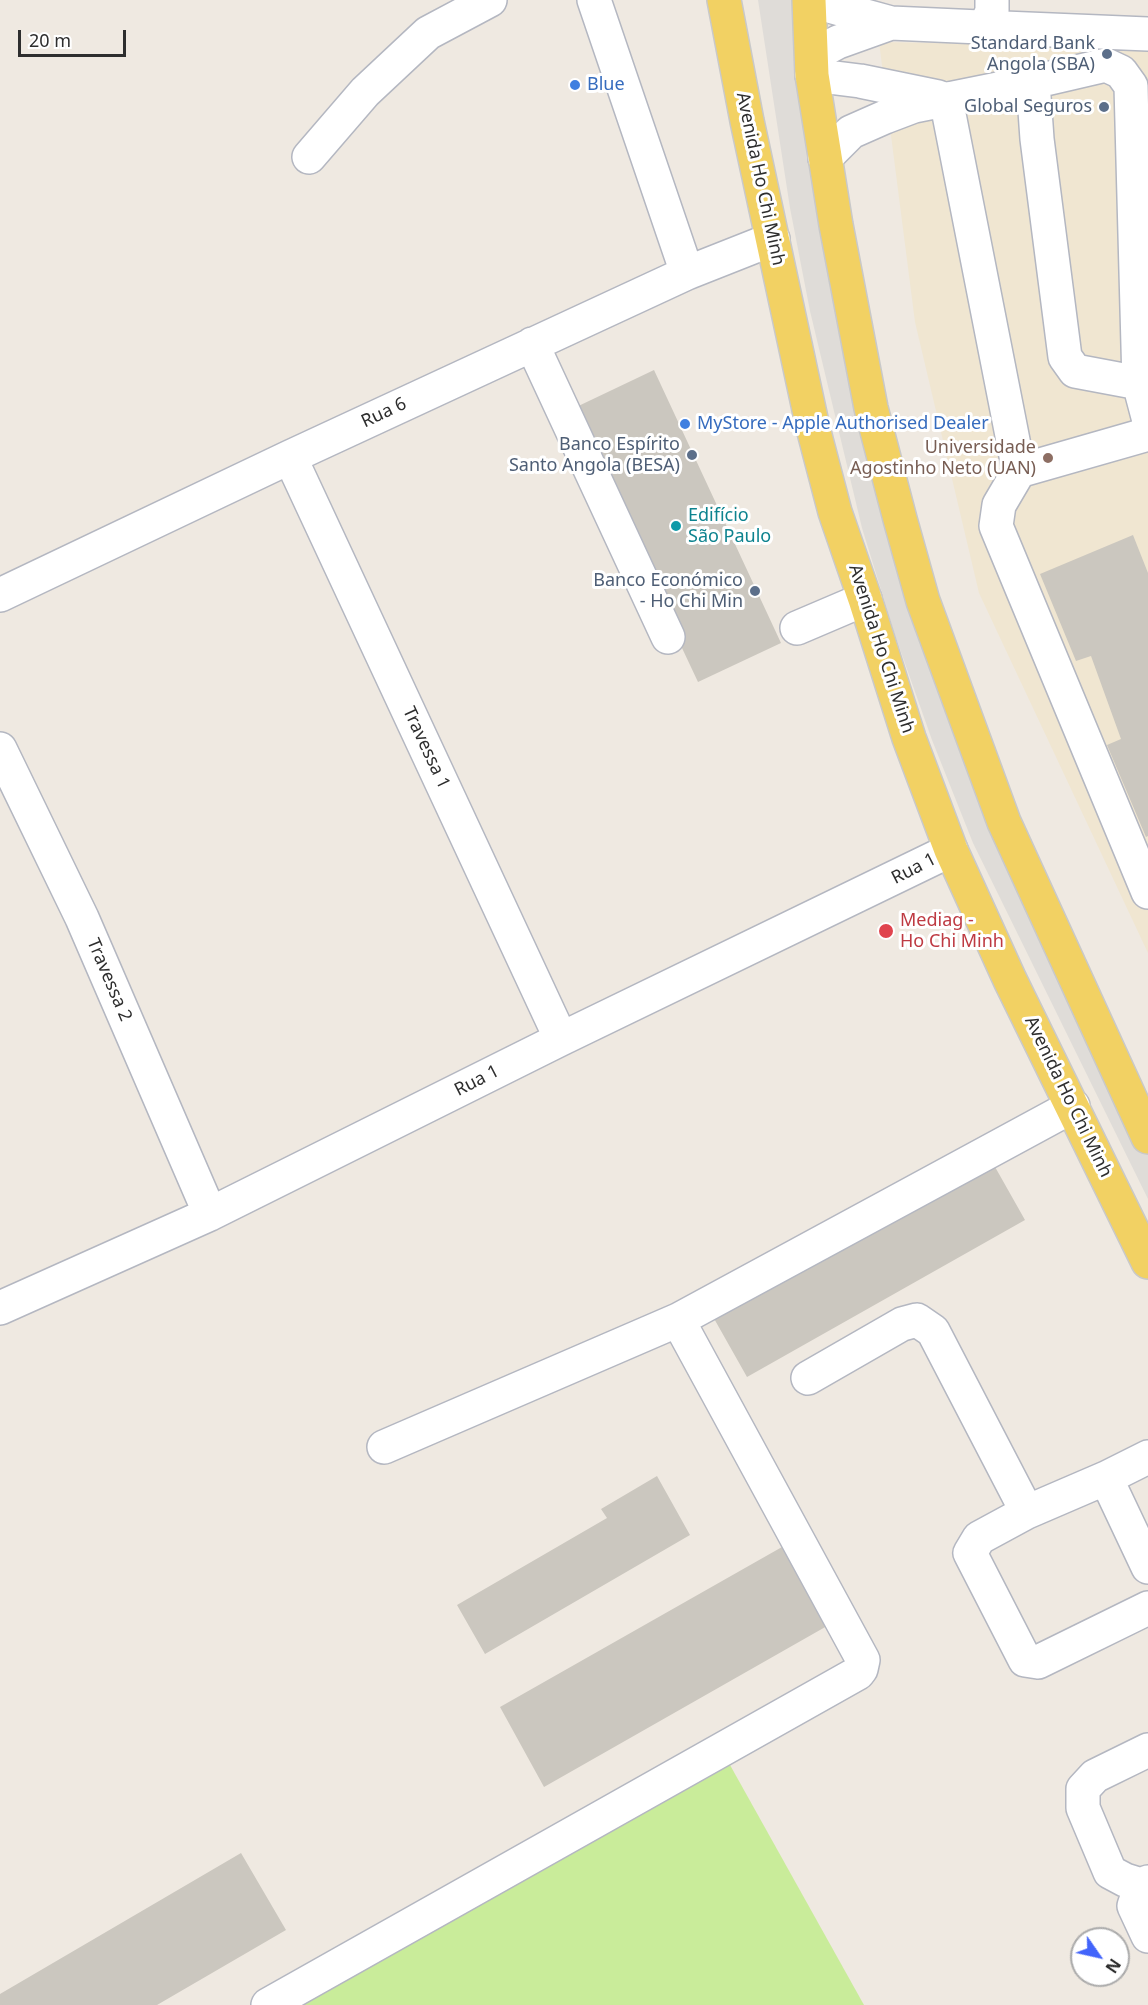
<!DOCTYPE html>
<meta charset="utf-8">
<style>
body{margin:0}
#map{position:relative;width:1148px;height:2005px;overflow:hidden;background:#efe9e1;font-family:"Noto Sans",sans-serif}
canvas{display:block}
.north{position:absolute;left:1070px;top:1927px;width:60px;height:60px;box-sizing:border-box;background:#fff;border:2px solid #ababab;border-radius:50%;rotate:124deg;font-size:16px;font-weight:700;line-height:24px;text-align:center;color:#2e2e2e}
.north::after{content:'';display:block;margin:auto;width:21px;height:27px;background:#4264fb;clip-path:polygon(50% 0,100% 100%,50% 72%,0 100%)}
.scale{position:absolute;left:18px;top:30px;width:108px;height:27px;box-sizing:border-box;border:3px solid #2e2e2e;border-top:0;padding-left:8px;font-size:18px;line-height:21px;white-space:nowrap;color:#2e2e2e;-webkit-text-stroke:4px #fff;paint-order:stroke}
</style>
<div id="map">
<canvas width="1148" height="2005"></canvas>
<div class="north">N</div>
<div class="scale">20 m</div>
</div>
<script>
const context = document.querySelector('canvas').getContext('2d');
context.lineJoin = 'round';
function fillPath(path, color) { context.fillStyle = color; context.fill(path, 'evenodd'); }
const toPath = rows => new Path2D(rows.map(r => 'M' + r).join(''));
function strokePath(path, color, width, dash) { context.strokeStyle = color; context.lineWidth = width; context.lineCap = dash ? 'butt' : 'round'; context.setLineDash(dash || []); context.stroke(path); }
function label(font, color, halo, rows, align = 'center') {
  context.font = font + ' "Noto Sans",sans-serif'; context.lineWidth = 6; context.setLineDash([]); context.textBaseline = 'middle'; context.strokeStyle = halo; context.fillStyle = color; for (const [text, x, y, turn = 0] of rows) {
    context.save(); context.translate(x, y); context.rotate((+turn || 0) * Math.PI / 180); context.textAlign = isNaN(turn) ? turn : align; if (halo) context.strokeText(text, 0, 0); context.fillText(text, 0, 0); context.restore();
  }
}
const education = toPath([
 [879,42,1148,47,1148,953,979,593,915,322]
]);
const pitch = toPath([
 [730,1765,864,2005,303,2005]
]);
const plaza = toPath([
 [758,0,796,0,859,417,883,522,916,625,1148,1150,1148,1199,973,843,932,740,895,635,862,528,810,311,790,208]
]);
const building = toPath([
 [654,370,781,643,698,682,570,410],
 [1133,535,1148,573,1148,836,1146,837,1107,745,1121,739,1091,656,1076,661,1040,574],
 [990,1158,1025,1220,747,1377,712,1315],
 [657,1476,690,1535,485,1654,457,1605,607,1518,601,1509],
 [782,1547,827,1626,544,1787,500,1707],
 [241,1853,286,1930,157,2005,0,2005,0,1994]
]);
const minor = toPath([
 [594,0,687,273],
 [822,0,833,7,891,23,980,27,986,24,992,12,992,0],
 [980,27,1148,34],
 [812,56,838,42,891,23],
 [812,75,860,81,938,97],
 [1033,82,1106,65,1121,72,1131,86,1139,383],
 [946,99,1019,471],
 [309,157,365,92,428,33,490,0],
 [825,158,851,132,885,117,914,106,1033,82,1037,139,1065,357,1075,371,1139,383,1148,417],
 [532,344,668,637],
 [1148,434,1019,471,999,505,996,526,1148,892],
 [290,457,561,1039],
 [0,595,290,457,687,273,773,239],
 [797,628,865,599],
 [0,749,82,918,210,1214],
 [0,1308,210,1214,561,1039,951,850],
 [808,1378,902,1324,917,1320,933,1331,1027,1512],
 [384,1447,678,1320,1073,1106],
 [1106,1478,1148,1457],
 [1148,1567,1106,1478,1027,1512,979,1538,970,1553,1025,1660,1038,1662,1148,1608],
 [1148,1882,1141,1885,1134,1906,1148,1936],
 [1141,1885,1125,1880,1110,1872,1083,1808,1083,1789,1095,1776,1148,1750],
 [268,2005,858,1673,861,1669,863,1660,678,1320]
]);
const major = toPath([
 [724,0,747,121,813,428,835,512,865,599,909,738,951,850,1010,980,1148,1262],
 [809,0,812,75,836,225,871,408,900,519,923,601,1004,822,1148,1137]
]);
const markers = [
 [1107,54,6,"#5c6f8a"],
 [575,85,6,"#3f7fe0"],
 [1104,107,6,"#5c6f8a"],
 [685,424,6,"#3f7fe0"],
 [692,455,6,"#5c6f8a"],
 [1048,458,6,"#8d6e63"],
 [676,526,6,"#0f9aa8"],
 [755,591,6,"#5c6f8a"],
 [886,931,8,"#e0444e"]
];
const serviceNames = [
 ["Standard Bank",1095,44],
 ["Angola (SBA)",1095,65],
 ["Global Seguros",1092,107],
 ["Banco Espírito",680,445],
 ["Santo Angola (BESA)",680,466],
 ["Banco Económico",743,581],
 ["- Ho Chi Min",743,602]
];
const shopNames = [
 ["Blue",587,85],
 ["MyStore - Apple Authorised Dealer",697,424]
];
const streetNames = [
 ["Avenida Ho Chi Minh",760,179,78],
 ["Rua 6",384,413,-25],
 ["Avenida Ho Chi Minh",881,649,72],
 ["Travessa 1",426,748,65],
 ["Rua 1",914,869,-27],
 ["Travessa 2",109,980,67],
 ["Rua 1",477,1081,-27],
 ["Avenida Ho Chi Minh",1068,1097,64]
];
const educationNames = [
 ["Universidade",1036,448],
 ["Agostinho Neto (UAN)",1036,469]
];
const cultureNames = [
 ["Edifício",688,516],
 ["São Paulo",688,537]
];
const healthNames = [
 ["Mediag -",900,921],
 ["Ho Chi Minh",900,942]
];
fillPath(education, '#f0e6d1');
fillPath(pitch, '#c9ec9a');
fillPath(plaza, '#dfdcd8');
fillPath(building, '#cbc7bf');
strokePath(minor, '#b4b7c1', 36);
strokePath(major, '#c9c9c9', 36);
strokePath(minor, '#fff', 33);
strokePath(major, '#f2d163', 33);
for (const [x, y, r, color] of markers) { const dot = new Path2D(); dot.arc(x, y, r, 0, 2 * Math.PI); context.fillStyle = color; context.fill(dot); strokePath(dot, '#fff', 2); }
label('18px', '#4e5e75', '#fff', serviceNames, 'right');
label('18px', '#366cbe', '#fff', shopNames, 'left');
label('18px', '#2e2e2e', '#fff', streetNames);
label('18px', '#785e54', '#fff', educationNames, 'right');
label('18px', '#0d838f', '#fff', cultureNames, 'left');
label('18px', '#be3a42', '#fff', healthNames, 'left');
</script>
